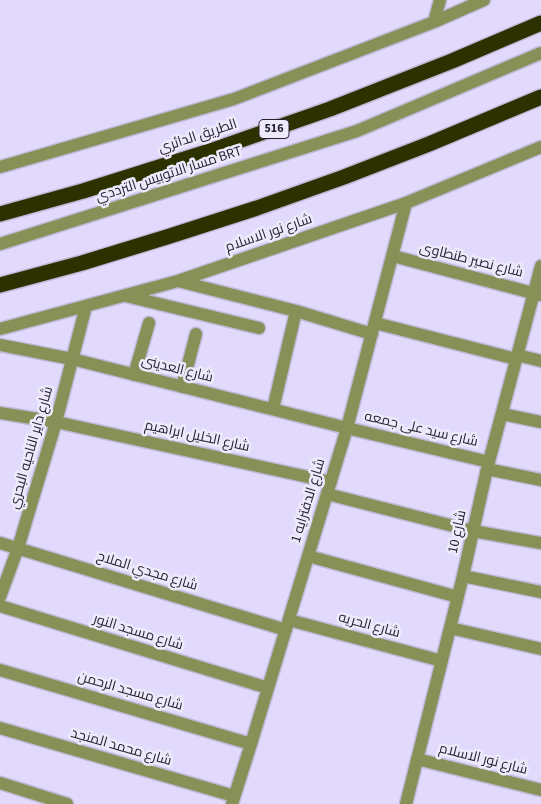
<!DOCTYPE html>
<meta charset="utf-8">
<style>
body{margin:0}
canvas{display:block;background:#e2dafc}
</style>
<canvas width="541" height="804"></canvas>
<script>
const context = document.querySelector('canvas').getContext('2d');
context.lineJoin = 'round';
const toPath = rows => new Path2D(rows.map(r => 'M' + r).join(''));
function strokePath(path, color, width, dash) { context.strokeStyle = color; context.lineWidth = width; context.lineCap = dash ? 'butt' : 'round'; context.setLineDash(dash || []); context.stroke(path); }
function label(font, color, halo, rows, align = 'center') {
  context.font = font + ' "Source Sans 3",Cairo,sans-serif'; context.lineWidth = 5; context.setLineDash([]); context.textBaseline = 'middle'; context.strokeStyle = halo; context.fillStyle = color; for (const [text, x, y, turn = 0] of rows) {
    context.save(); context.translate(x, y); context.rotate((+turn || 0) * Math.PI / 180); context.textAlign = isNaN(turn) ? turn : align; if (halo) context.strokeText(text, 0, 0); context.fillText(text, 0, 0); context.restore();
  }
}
const minor = toPath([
 [434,22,440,0],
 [0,167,234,99,434,22,484,0],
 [0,244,357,131,541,53],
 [393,256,540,295],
 [178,281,296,311,372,334],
 [126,296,259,328],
 [375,323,516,359],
 [0,329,178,281,406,203,541,147],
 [0,345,72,359,347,428,489,462],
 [517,355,541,361],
 [134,375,149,323],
 [182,387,196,334],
 [273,409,296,311],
 [0,413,56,422,331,482],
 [502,414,541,422],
 [487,469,541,480],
 [327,494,473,531,541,543],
 [0,543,286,630],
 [308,556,458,597],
 [463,576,541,592],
 [0,597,18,548,56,422,86,306],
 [0,606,268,688],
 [289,620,442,661],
 [450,628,541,649],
 [0,670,251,744],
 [0,728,234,796],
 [417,759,541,790],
 [0,783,67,804],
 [232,804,251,744,347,428,406,203],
 [406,804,463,576,487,469,541,266]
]);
const highway = toPath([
 [0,214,83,191,207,152,330,109,452,61,541,23],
 [0,285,82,263,170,236,257,208,344,177,429,144,541,97]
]);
const shields = [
 [274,129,30]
];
const shieldNames = [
 ["516",274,129]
];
const streetNames = [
 ["الطريق الدائري",198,137,-18],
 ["مسار الاتوبيس الترددي BRT",169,175,-18],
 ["شارع نور الاسلام",269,234,-19],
 ["شارع نصير طنطاوى",471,261,14],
 ["شارع العدينى",177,370,14],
 ["شارع سيد على جمعه",421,430,13],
 ["شارع الخليل ابراهيم",197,437,12],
 ["شارع داير الناحيه البحري",32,448,-74],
 ["شارع الدفترايه 1",309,501,-73],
 ["شارع 10",458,532,-78],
 ["شارع مجدي الملاح",147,572,17],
 ["شارع الحريه",369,626,15],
 ["شارع مسجد النور",138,633,17],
 ["شارع مسجد الرحمن",130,692,16],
 ["شارع محمد المنجد",121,748,16],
 ["شارع نور الاسلام",483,760,14]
];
strokePath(minor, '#c0b8d7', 15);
strokePath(highway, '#c0b8d7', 18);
strokePath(minor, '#879056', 12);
strokePath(highway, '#2c3100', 15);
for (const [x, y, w] of shields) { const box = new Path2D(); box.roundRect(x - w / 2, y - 9.5, w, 19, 4); context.fillStyle = '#eeeafb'; context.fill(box); strokePath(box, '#231f2f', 1); }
label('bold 12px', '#231f2f', null, shieldNames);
label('14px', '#231f2f', '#eeeafb', streetNames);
</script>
